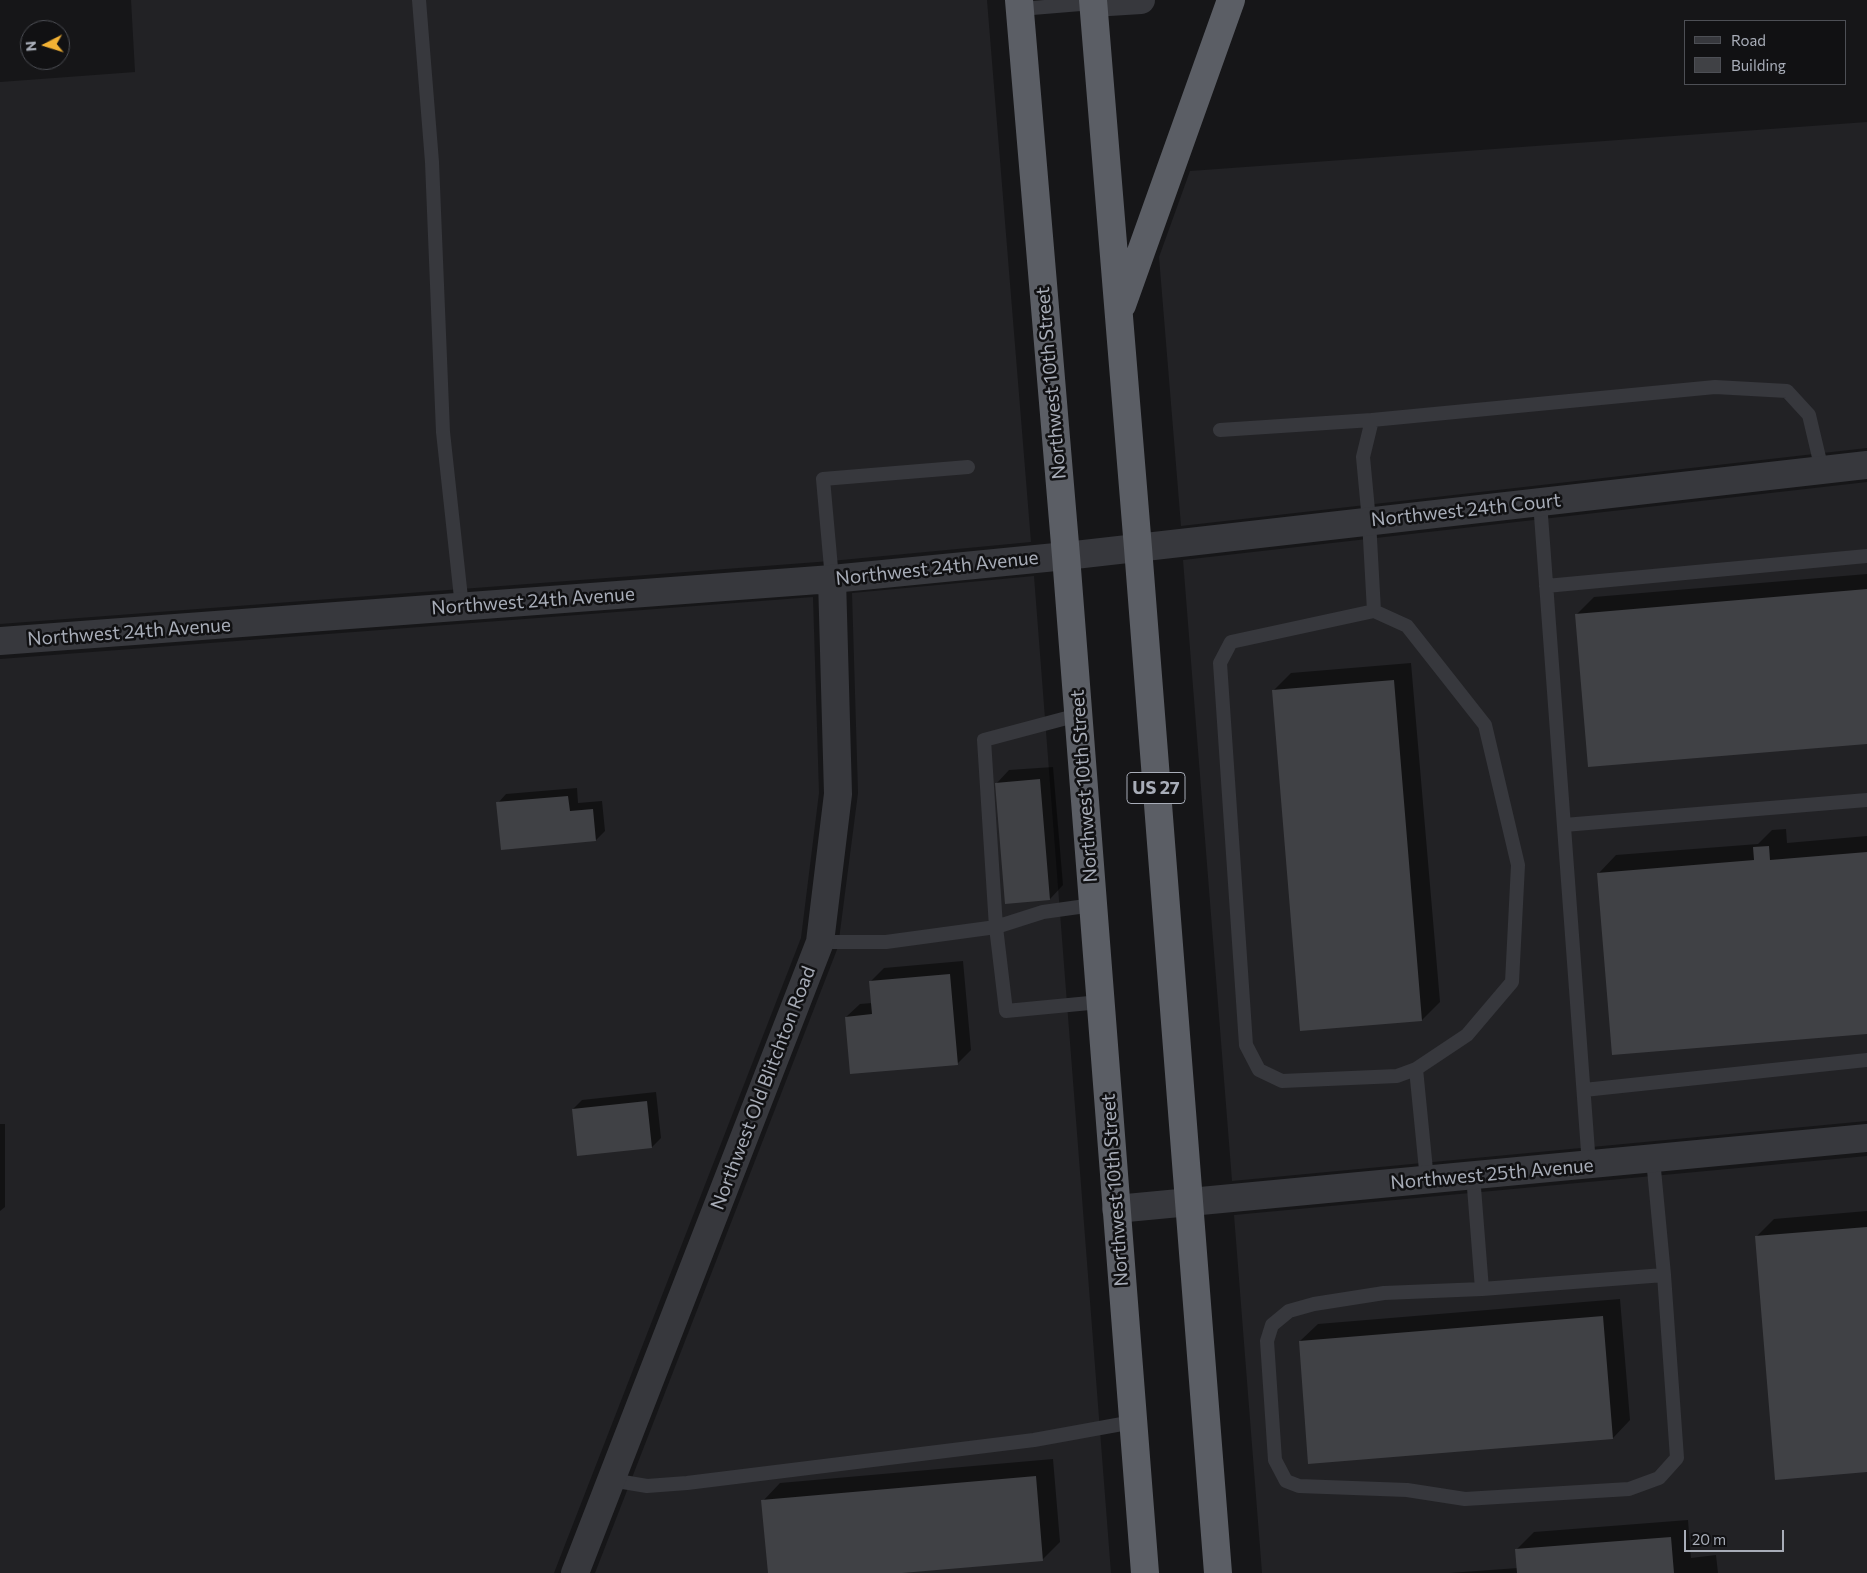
<!DOCTYPE html>
<style>
body{margin:0}
#map{position:relative;width:1867px;height:1573px;overflow:hidden;background:#161618;font-family:Commissioner,sans-serif}
canvas{display:block}
.legend{position:absolute;left:1684px;top:20px;width:162px;height:65px;box-sizing:border-box;background:#111113;border:1px solid #4d4f55;margin:0;padding:6px 9px;list-style:none;font-size:15px;color:#a8adb8}
.legend li{display:flex;align-items:center;gap:10px;height:25px}
.legend b{width:25px;border:1px solid #4d4f55}
.north{position:absolute;left:20px;top:20px;width:50px;height:50px;box-sizing:border-box;background:#111113;border:1px solid #4d4f55;border-radius:50%;rotate:265deg;font-size:14px;font-weight:700;line-height:20px;text-align:center;color:#a8adb8}
.north::after{content:'';display:block;margin:auto;width:18px;height:22px;background:#f2b134;clip-path:polygon(50% 0,100% 100%,50% 72%,0 100%)}
.scale{position:absolute;left:1684px;top:1530px;width:100px;height:22px;box-sizing:border-box;border:2px solid #a8adb8;border-top:0;padding-left:6px;font-size:15px;line-height:18px;white-space:nowrap;color:#a8adb8;-webkit-text-stroke:4px #111113;paint-order:stroke}
</style>
<div id="map">
<canvas width="1867" height="1573"></canvas>
<ul class="legend">
<li><b style="height:6px;background:#37383d"></b>Road</li>
<li><b style="height:14px;background:#404145"></b>Building</li>
</ul>
<div class="north">N</div>
<div class="scale">20 m</div>
</div>
<script>
const context = document.querySelector('canvas').getContext('2d');
context.lineJoin = 'round';
function fillPath(path, color) { context.fillStyle = color; context.fill(path, 'evenodd'); }
const toPath = rows => new Path2D(rows.map(r => 'M' + r).join(''));
function strokePath(path, color, width, dash) { context.strokeStyle = color; context.lineWidth = width; context.lineCap = dash ? 'butt' : 'round'; context.setLineDash(dash || []); context.stroke(path); }
function label(font, color, halo, rows, align = 'center') {
  context.font = font + ' Commissioner,sans-serif'; context.lineWidth = 5; context.setLineDash([]); context.textBaseline = 'middle'; context.strokeStyle = halo; context.fillStyle = color; for (const [text, x, y, turn = 0] of rows) {
    context.save(); context.translate(x, y); context.rotate((+turn || 0) * Math.PI / 180); context.textAlign = isNaN(turn) ? turn : align; if (halo) context.strokeText(text, 0, 0); context.fillText(text, 0, 0); context.restore();
  }
}
const built = toPath([
 [131,0,987,0,1031,542,831,561,0,624,0,82,135,72],
 [1867,122,1867,448,1181,526,1159,257,1190,171],
 [1867,482,1867,1121,1232,1181,1183,560],
 [1034,576,1111,1573,595,1573,838,947,858,793,852,593],
 [813,597,819,793,801,938,554,1573,0,1573,0,659],
 [1867,1156,1867,1573,1262,1573,1234,1215]
]);
const shadow = toPath([
 [1867,574,1867,743,1577,614,1594,597],
 [1411,663,1440,1002,1422,1020,1273,691,1291,673],
 [1053,767,1063,885,1050,899,996,784,1009,770],
 [577,788,578,803,602,801,605,831,596,840,498,803,506,794],
 [1786,829,1787,843,1867,836,1867,1033,1599,873,1616,855,1758,844,1772,830],
 [963,961,971,1050,958,1063,846,1017,860,1004,872,1003,870,982,884,968],
 [656,1092,661,1138,652,1147,578,1155,573,1109,582,1100],
 [0,1124,5,1124,5,1207,0,1211],
 [1867,1211,1867,1471,1756,1237,1774,1219],
 [1620,1299,1630,1420,1613,1438,1300,1341,1318,1324],
 [1053,1459,1060,1542,1043,1559,888,1573,769,1573,763,1501,780,1483],
 [1688,1520,1691,1558,1716,1555,1718,1573,1449,1573,1518,1568,1516,1550,1534,1532]
]);
const building = toPath([
 [1867,589,1867,744,1588,767,1575,614],
 [1394,680,1422,1021,1300,1031,1272,690],
 [1040,779,1050,900,1005,904,995,783],
 [568,796,570,811,593,809,596,841,501,850,496,802],
 [1769,846,1770,860,1867,852,1867,1034,1612,1055,1597,873,1754,860,1753,847],
 [950,974,958,1065,850,1074,845,1017,872,1014,869,981],
 [647,1101,652,1148,577,1156,572,1109],
 [1867,1227,1867,1472,1775,1480,1755,1236],
 [1603,1316,1613,1439,1308,1464,1299,1341],
 [1036,1476,1043,1561,902,1573,768,1573,761,1500],
 [1671,1537,1674,1573,1517,1573,1515,1549]
]);
const service = toPath([
 [419,0,432,162,443,432,462,607],
 [1017,7,1020,9,1093,3],
 [1220,430,1372,420],
 [1540,502,1589,1165],
 [832,579,823,479,968,467],
 [1546,586,1867,556],
 [1374,611,1231,642,1220,663,1246,1045,1259,1070,1282,1081,1397,1076,1416,1069,1467,1035,1512,982,1518,865,1485,725,1407,626,1374,611,1369,521,1363,457,1372,420,1715,387,1787,391,1809,415,1822,470],
 [1078,715,984,740,996,927,1006,1011,1100,1002],
 [1564,825,1867,800],
 [820,942,886,942,996,927,1043,912,1093,905],
 [1416,1069,1427,1180],
 [1584,1090,1867,1060],
 [1653,1159,1664,1275,1677,1458,1659,1478,1629,1489,1465,1499,1407,1490,1299,1486,1286,1481,1275,1460,1267,1341,1272,1325,1289,1311,1314,1304,1384,1293,1482,1289,1664,1275],
 [1473,1175,1482,1289],
 [611,1480,647,1486,687,1483,1034,1440,1133,1422]
]);
const minor = toPath([
 [1093,3,1141,0],
 [0,641,832,579,1066,556,1867,465],
 [1116,1209,1867,1138],
 [575,1573,820,942,838,794,832,579]
]);
const trunk = toPath([
 [1019,0,1066,556,1145,1573],
 [1093,0,1138,548,1218,1573],
 [1122,305,1231,0]
]);
const shields = [
 [1156,788,58]
];
const shieldNames = [
 ["US 27",1156,788]
];
const streetNames = [
 ["Northwest 10th Street",1051,383,-95],
 ["Northwest 24th Court",1466,510,-6],
 ["Northwest 24th Avenue",937,568,-6],
 ["Northwest 24th Avenue",533,601,-4],
 ["Northwest 24th Avenue",129,632,-4],
 ["Northwest 10th Street",1084,786,-94],
 ["Northwest Old Blitchton Road",763,1088,-69],
 ["Northwest 25th Avenue",1492,1174,-5],
 ["Northwest 10th Street",1115,1190,-94]
];
fillPath(built, '#222225');
fillPath(shadow, '#0007');
fillPath(building, '#404145');
strokePath(service, '#37383d', 14);
strokePath(minor, '#37383d', 28);
strokePath(trunk, '#5b5e65', 28);
for (const [x, y, w] of shields) { const box = new Path2D(); box.roundRect(x - w / 2, y - 15.5, w, 31, 4); context.fillStyle = '#111113'; context.fill(box); strokePath(box, '#a8adb8', 1); }
label('bold 18px', '#a8adb8', null, shieldNames);
label('19px', '#a8adb8', '#111113', streetNames);
</script>
